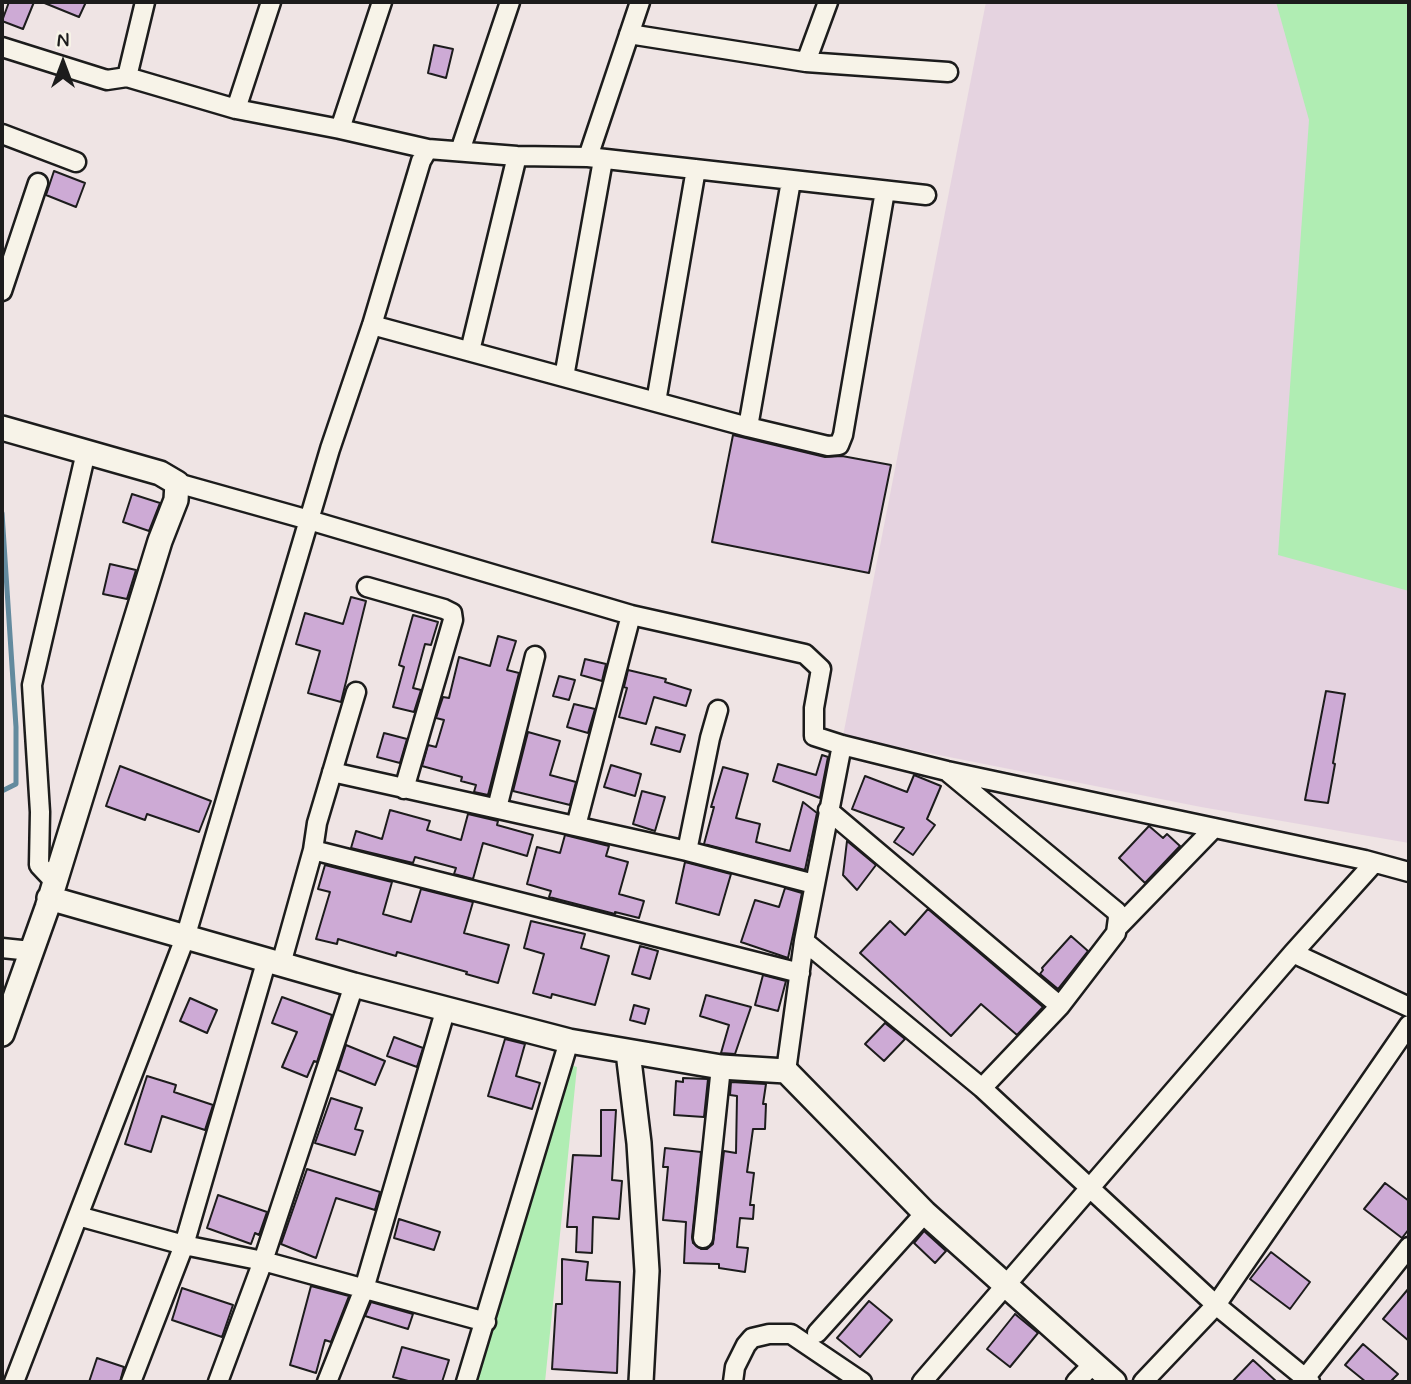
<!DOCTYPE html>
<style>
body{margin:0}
#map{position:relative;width:1411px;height:1384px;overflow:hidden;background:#efe4e4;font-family:Mynerve,sans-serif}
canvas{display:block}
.frame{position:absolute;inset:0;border:4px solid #1c1c1c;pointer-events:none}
.north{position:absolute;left:28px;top:28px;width:70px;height:70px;-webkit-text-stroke:5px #f7f3e8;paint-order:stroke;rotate:0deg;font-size:19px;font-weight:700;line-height:28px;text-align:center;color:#1c1c1c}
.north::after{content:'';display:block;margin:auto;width:24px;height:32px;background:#1c1c1c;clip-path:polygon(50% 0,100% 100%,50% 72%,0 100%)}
</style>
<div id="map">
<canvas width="1411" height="1384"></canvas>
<div class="frame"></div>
<div class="north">N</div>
</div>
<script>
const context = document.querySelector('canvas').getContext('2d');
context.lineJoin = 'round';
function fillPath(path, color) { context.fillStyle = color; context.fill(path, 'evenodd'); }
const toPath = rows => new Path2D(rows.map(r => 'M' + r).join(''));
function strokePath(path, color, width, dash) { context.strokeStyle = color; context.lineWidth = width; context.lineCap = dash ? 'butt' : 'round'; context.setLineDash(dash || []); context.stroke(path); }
const built = toPath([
 [986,2,1409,2,1409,843,1201,807,843,736]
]);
const green = toPath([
 [1276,2,1409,2,1409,591,1278,555,1309,120],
 [567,1064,577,1067,545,1382,459,1382]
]);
const stream = toPath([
 [2,513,16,727,16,784,2,791]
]);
const building = toPath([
 [9,2,34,2,23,29,2,21,9,2],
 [42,2,86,2,79,17,42,2],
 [434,45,453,49,446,78,428,73,434,45],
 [54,171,85,183,76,207,46,195,54,171],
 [733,435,825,457,842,456,891,465,869,573,712,542,733,435],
 [132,494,160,503,149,531,123,522,132,494],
 [110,564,136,570,127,599,103,594,110,564],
 [351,597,366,601,341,702,308,693,320,651,296,644,305,613,343,624,351,597],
 [413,615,438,622,431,645,425,644,413,688,421,690,414,712,393,707,404,667,399,665,413,615],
 [498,636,516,641,507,670,519,673,488,795,474,792,476,785,461,781,462,777,422,766,428,745,436,747,444,720,436,718,443,697,449,698,459,657,490,666,498,636],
 [585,659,606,664,602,681,581,675,585,659],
 [628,670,666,679,665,682,691,690,686,706,654,697,646,724,619,717,627,688,624,687,628,670],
 [559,676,575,680,569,700,553,696,559,676],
 [1326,691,1345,694,1333,763,1335,764,1328,803,1305,800,1326,691],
 [574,704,595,709,588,733,567,727,574,704],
 [656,727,685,735,680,752,651,744,656,727],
 [528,732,560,741,550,775,576,782,570,805,513,791,528,732],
 [384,733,407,739,400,763,377,757,384,733],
 [822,755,828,757,820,798,773,781,778,764,816,775,822,755],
 [611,765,641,774,635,796,604,787,611,765],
 [120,766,211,801,199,832,147,814,145,820,106,806,120,766],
 [723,767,748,774,736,818,760,824,756,842,790,851,803,802,817,813,805,870,704,844,714,807,711,807,723,767],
 [914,775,941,786,927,819,935,825,913,855,894,842,904,828,852,809,865,776,907,792,914,775],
 [642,791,665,797,655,831,633,824,642,791],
 [390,810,430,821,427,830,461,840,468,814,498,821,497,825,533,835,527,856,483,843,473,879,454,874,456,868,415,857,413,863,351,848,356,831,382,839,390,810],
 [1149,826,1163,838,1167,834,1180,846,1145,883,1119,858,1149,826],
 [565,835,609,846,606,856,628,862,619,894,644,901,639,918,615,912,615,914,549,897,551,891,527,884,537,847,560,853,565,835],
 [847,841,876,865,857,890,843,875,847,841],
 [685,862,731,874,719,915,676,903,685,862],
 [325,865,392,882,383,914,411,922,421,889,473,902,464,933,509,945,498,983,466,974,467,972,397,952,396,956,338,939,337,944,316,939,330,892,318,889,325,865],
 [785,888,802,893,788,958,741,942,755,900,779,907,785,888],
 [928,909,1043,1007,1017,1035,981,1004,951,1036,860,953,890,921,905,935,928,909],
 [531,921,585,934,581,948,609,956,595,1005,552,994,551,998,533,993,544,954,524,948,531,921],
 [1071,936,1088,951,1058,989,1040,974,1043,970,1042,968,1071,936],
 [640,946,658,951,650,979,632,974,640,946],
 [763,975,786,981,778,1011,755,1005,763,975],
 [706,995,751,1007,735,1054,721,1053,729,1025,700,1016,706,995],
 [282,997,332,1015,317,1062,314,1061,307,1077,282,1067,297,1032,272,1023,282,997],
 [190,998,217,1010,207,1033,180,1021,190,998],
 [634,1005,649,1009,645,1024,630,1020,634,1005],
 [885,1023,905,1039,884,1061,865,1044,885,1023],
 [394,1037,423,1048,417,1067,387,1056,394,1037],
 [505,1039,525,1044,516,1076,540,1083,532,1109,488,1096,505,1039],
 [346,1045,385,1061,375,1085,338,1070,346,1045],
 [147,1076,176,1085,174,1092,213,1105,205,1130,162,1116,151,1152,125,1144,147,1076],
 [683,1078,708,1079,704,1117,674,1115,676,1081,683,1082,683,1078],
 [731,1082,766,1084,763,1104,766,1104,765,1129,753,1129,747,1172,754,1173,750,1205,754,1205,753,1219,740,1218,737,1247,748,1248,745,1272,719,1268,719,1264,684,1263,686,1222,663,1220,668,1167,663,1167,665,1148,701,1152,692,1237,693,1243,701,1249,707,1249,713,1244,724,1151,736,1153,737,1096,730,1095,731,1082],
 [331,1098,362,1108,355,1129,363,1131,355,1155,315,1143,331,1098],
 [601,1110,616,1110,612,1180,622,1181,619,1219,593,1217,592,1253,576,1252,577,1227,567,1227,573,1155,601,1156,601,1110],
 [307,1169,380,1192,375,1210,336,1198,316,1258,281,1244,307,1169],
 [1385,1183,1409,1201,1409,1229,1402,1238,1364,1209,1385,1183],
 [218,1195,267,1212,259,1235,255,1233,251,1244,207,1228,218,1195],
 [399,1219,440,1232,434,1250,394,1238,399,1219],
 [924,1231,946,1251,935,1263,914,1243,924,1231],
 [1271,1252,1310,1282,1290,1309,1250,1279,1271,1252],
 [562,1259,588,1262,586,1280,620,1282,617,1373,552,1369,556,1304,562,1304,562,1259],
 [311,1286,349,1296,331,1342,325,1340,316,1373,290,1365,311,1286],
 [182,1288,233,1305,222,1337,172,1320,182,1288],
 [1409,1288,1409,1341,1383,1319,1409,1288],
 [869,1301,892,1320,860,1357,837,1338,869,1301],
 [371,1302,413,1314,408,1329,365,1316,371,1302],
 [1015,1314,1038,1333,1010,1367,987,1349,1015,1314],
 [1363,1344,1398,1374,1390,1382,1366,1382,1345,1365,1363,1344],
 [402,1347,449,1360,442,1382,412,1382,393,1377,402,1347],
 [97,1358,124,1367,120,1382,89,1382,97,1358],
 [1253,1360,1277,1382,1232,1382,1253,1360]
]);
const minor = toPath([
 [145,2,127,77,236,109,340,129,428,149],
 [629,34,806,62,948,72],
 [2,47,107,80,127,77],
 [806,62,828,2],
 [236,109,271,2],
 [340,129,382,2],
 [2,134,76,162],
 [460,151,510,2],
 [588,157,926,195],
 [2,291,38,183],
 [372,325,748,427,828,446,839,445,843,435,885,191],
 [470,351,517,156],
 [564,377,603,160],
 [656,402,696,169],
 [748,427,791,181],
 [177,483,309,520,631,615,805,654,821,669,814,708,814,736,842,745,947,771,1365,860,1409,872],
 [367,587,444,609,452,613,453,620,404,789],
 [332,772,687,851,814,884],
 [949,773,1117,912,1118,918,1116,933,1060,1006,982,1088],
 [497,808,535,656],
 [828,810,1060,1006],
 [576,826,631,615],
 [313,850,800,973],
 [687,851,710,738,718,710],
 [55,882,39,865,40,812,32,685,86,452],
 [1119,926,1214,828],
 [804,941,982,1088,1216,1305,1310,1382],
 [2,948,31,951],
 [1293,953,1409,1007],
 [281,964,313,850,317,823,356,692],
 [786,1071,804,941,842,745],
 [78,1216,184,1245,263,1261,486,1322],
 [703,1238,721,1067],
 [817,1333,925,1213],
 [1306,1377,1409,1247],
 [14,1382,185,938,330,449,372,325,421,161,428,149,517,156,588,157,640,2],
 [131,1382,184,1245,267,959],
 [218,1382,263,1261,354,985],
 [327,1382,364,1289,446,1008],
 [466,1382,569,1041],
 [733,1382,735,1367,746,1345,752,1338,769,1334,791,1334,862,1382],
 [922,1382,1293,953,1374,863],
 [1076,1382,1093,1364],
 [1143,1382,1216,1305,1409,1025]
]);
const tertiary = toPath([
 [2,428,160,473,177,483,176,500,160,541,47,908,2,1034],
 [49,898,354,985,569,1041,721,1067,786,1071,925,1213,1114,1382],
 [628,1052,639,1143,647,1271,641,1382]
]);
fillPath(built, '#e5d3e0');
fillPath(green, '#b0edb3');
strokePath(stream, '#638a9e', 5);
fillPath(building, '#cdaad5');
strokePath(building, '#1c1c1c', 2);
strokePath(minor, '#1c1c1c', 23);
strokePath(tertiary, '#1c1c1c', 28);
strokePath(minor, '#f7f3e8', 18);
strokePath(tertiary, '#f7f3e8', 23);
</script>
